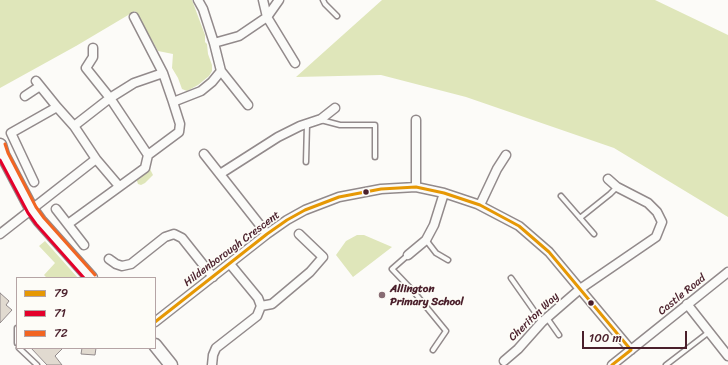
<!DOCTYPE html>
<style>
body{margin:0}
#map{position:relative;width:728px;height:365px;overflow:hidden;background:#fcfbf8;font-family:Sriracha,sans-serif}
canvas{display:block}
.legend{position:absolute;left:16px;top:277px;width:140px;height:72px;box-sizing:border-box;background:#fdfcf7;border:1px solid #b5a4a5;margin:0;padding:5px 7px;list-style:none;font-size:12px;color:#4a1f2b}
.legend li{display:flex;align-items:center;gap:8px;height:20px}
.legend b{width:20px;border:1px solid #b5a4a5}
.scale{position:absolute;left:582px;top:331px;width:105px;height:18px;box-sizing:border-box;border:2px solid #4a1f2b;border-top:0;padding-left:5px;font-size:12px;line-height:14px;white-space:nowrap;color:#4a1f2b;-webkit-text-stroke:3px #fdfcf7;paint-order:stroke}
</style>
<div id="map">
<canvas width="728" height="365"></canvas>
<ul class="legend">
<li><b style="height:5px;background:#e69804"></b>79</li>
<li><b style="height:5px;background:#e4002b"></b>71</li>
<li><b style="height:5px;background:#f26522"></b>72</li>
</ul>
<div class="scale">100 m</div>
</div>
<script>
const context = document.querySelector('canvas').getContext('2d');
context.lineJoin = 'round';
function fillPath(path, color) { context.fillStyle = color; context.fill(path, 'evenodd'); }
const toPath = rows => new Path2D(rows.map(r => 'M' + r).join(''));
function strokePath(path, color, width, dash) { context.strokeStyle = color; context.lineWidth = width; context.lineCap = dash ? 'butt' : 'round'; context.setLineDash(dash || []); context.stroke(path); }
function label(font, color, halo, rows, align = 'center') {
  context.font = font + ' Sriracha,sans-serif'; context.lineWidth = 3.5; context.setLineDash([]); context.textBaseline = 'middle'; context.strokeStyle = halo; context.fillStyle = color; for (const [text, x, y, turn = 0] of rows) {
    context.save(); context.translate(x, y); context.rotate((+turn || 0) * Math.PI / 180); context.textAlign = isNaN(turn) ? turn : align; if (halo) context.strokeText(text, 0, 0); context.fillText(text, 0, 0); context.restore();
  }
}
const green = toPath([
 [0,0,192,0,205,35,205,42,207,44,208,54,212,65,212,71,209,76,198,85,187,91,182,89,178,78,172,68,173,54,158,51,135,11,76,46,0,88],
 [382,0,655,0,728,35,728,217,614,148,466,97,381,75,296,77],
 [149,167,153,175,145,183,141,185,138,184,136,178],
 [357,235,364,235,392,247,353,277,336,255,346,241],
 [45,241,78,278,47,278,44,275,55,263,39,246]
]);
const building = toPath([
 [0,293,9,301,6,305,12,310,0,323,0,293],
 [31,348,63,348,55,356,62,365,47,365,31,348],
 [82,348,96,348,95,355,81,354,82,348]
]);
const lane = toPath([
 [323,0,325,4,337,16],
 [321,120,340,125,375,125,375,157],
 [306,162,307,124],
 [561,196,594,234],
 [580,218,610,194,617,187],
 [426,240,436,253,448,260],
 [408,255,392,269,414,292,446,331,433,350],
 [511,278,542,322],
 [547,318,559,335],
 [17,328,17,343],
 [19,348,37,365],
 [666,365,709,332]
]);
const street = toPath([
 [198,0,203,9,214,43],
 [263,0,267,17,295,63],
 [134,17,163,73],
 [93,48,93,57,86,68,110,98,148,155],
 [221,71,248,105],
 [36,81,57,107],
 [25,96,40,86],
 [204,154,267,234],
 [96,159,119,186],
 [220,174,278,137,300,126,321,119,335,108],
 [34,182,11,133,57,107,74,126],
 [416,187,416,120],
 [480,205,497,169,506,155],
 [56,209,84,245],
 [68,224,145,168,148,155,179,132,180,124,173,102],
 [0,234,96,159,74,126,110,98,134,83,163,73,173,102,201,91,212,82,221,71,214,43,239,36,267,17,279,0],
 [408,255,426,240,434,225,444,193],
 [109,259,116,264,122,266,131,264,165,237,174,234,182,238,213,277],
 [687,304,728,356],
 [261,306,272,304,310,272,323,257,299,234],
 [155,322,267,234,287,220,305,210,339,197,381,189,416,187,444,193,477,204,519,226,549,252,631,350],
 [504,361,518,349,542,322,580,289,656,237,662,222,657,212,648,203,617,187,608,179],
 [212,365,213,355,216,348,257,316,261,306,258,298,230,264],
 [612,365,728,272]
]);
const primary = toPath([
 [0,145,3,155,32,210,40,221,91,278],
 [155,345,171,365]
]);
const bus1 = toPath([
 [155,322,267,234,287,220,305,210,339,197,381,189,416,187,444,193,480,205,519,226,549,252,631,350,612,365]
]);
const bus2 = toPath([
 [0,160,28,213,36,224,84,278]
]);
const bus3 = toPath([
 [5,144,8,153,36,207,44,218,95,275]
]);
const markers = [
 [366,192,3.5,"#4a1f2b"],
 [382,295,4,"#886c73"],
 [591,303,3.5,"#4a1f2b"]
];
const streetNames = [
 ["Hildenborough Crescent",232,249,-37],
 ["Castle Road",682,295,-39],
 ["Cheriton Way",534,317,-44]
];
const poiNames = [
 ["Allington",390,289],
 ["Primary School",390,302]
];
fillPath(green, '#dfe6ba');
fillPath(building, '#e1dad0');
strokePath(building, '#928a8b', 1);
strokePath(lane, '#928a8b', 7);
strokePath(street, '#928a8b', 11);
strokePath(primary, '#928a8b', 15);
strokePath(lane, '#fbfbf9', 4);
strokePath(street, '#fbfbf9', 8);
strokePath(primary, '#fbfbf9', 12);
strokePath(bus1, '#e69804', 3);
strokePath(bus2, '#e4002b', 3);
strokePath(bus3, '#f26522', 3);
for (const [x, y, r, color] of markers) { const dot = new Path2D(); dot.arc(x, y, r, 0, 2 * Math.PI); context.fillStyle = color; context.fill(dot); strokePath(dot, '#fdfcf7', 1.5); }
label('11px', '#4a1f2b', '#fdfcf7', streetNames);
label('bold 11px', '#4a1f2b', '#fdfcf7', poiNames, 'left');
</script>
